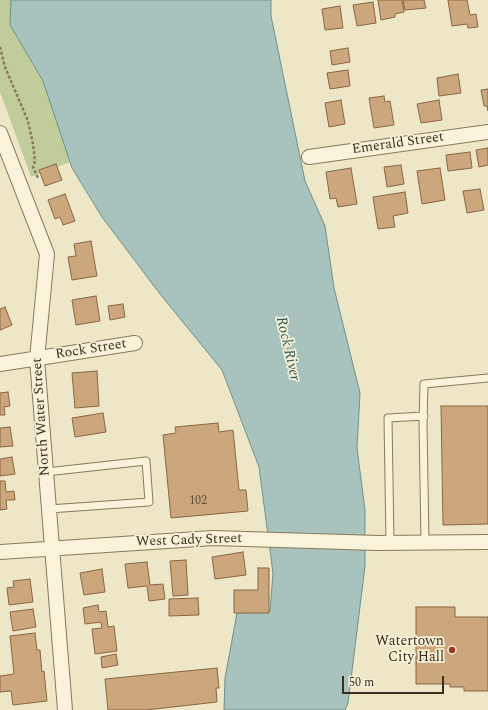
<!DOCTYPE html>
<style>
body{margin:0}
#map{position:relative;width:488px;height:710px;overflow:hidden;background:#eee7c7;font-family:Spectral,serif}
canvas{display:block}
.scale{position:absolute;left:342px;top:676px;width:102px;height:18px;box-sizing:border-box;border:2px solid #3a2f20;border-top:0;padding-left:5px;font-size:12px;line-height:14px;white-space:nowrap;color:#3a2f20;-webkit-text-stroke:3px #f5f0d6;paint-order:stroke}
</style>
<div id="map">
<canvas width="488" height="710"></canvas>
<div class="scale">50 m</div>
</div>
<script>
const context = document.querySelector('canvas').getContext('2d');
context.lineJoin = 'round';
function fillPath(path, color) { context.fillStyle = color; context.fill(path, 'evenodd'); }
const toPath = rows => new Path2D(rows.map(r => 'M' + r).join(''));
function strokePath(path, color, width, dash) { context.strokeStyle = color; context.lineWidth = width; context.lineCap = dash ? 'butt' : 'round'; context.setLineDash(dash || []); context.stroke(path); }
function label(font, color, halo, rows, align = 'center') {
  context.font = font + ' Spectral,serif'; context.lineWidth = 3.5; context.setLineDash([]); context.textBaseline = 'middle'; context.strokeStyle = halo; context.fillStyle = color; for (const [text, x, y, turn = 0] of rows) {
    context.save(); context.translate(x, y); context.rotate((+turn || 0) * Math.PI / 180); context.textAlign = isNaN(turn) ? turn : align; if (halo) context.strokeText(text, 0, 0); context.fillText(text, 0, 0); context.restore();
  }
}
const green = toPath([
 [0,0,13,0,46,80,70,162,31,177,0,92]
]);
const water = toPath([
 [11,0,271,0,271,16,305,181,325,226,334,288,360,393,357,448,365,510,365,566,348,703,345,710,224,710,225,678,237,613,270,611,273,573,259,467,222,370,160,294,102,217,72,168,43,81,10,25,11,0]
]);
const building = toPath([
 [378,0,402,0,404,12,395,14,395,17,381,20,378,0],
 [403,0,424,0,426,8,405,10,403,0],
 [448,0,467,0,470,15,476,14,478,27,468,28,467,24,452,26,448,0],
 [373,2,376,23,357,26,353,5,373,2],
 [340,6,343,28,325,30,322,9,340,6],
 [348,48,350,62,332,65,330,51,348,48],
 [348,70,350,86,330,89,327,73,348,70],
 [458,74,461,93,439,96,437,78,458,74],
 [488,89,488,111,487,106,484,106,481,90,488,89],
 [384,96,385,102,390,101,394,125,374,128,369,98,384,96],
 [341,100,345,124,329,127,325,103,341,100],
 [439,100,442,120,421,123,417,104,439,100],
 [488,148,488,165,479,167,476,150,488,148],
 [470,152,472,168,448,171,446,155,470,152],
 [56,164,62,180,45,186,39,170,56,164],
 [401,165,404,184,387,187,384,167,401,165],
 [351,168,357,204,338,207,336,198,330,199,326,172,351,168],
 [440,168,445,200,422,204,417,171,440,168],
 [480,189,484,210,467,213,463,191,480,189],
 [405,192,408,213,393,216,395,227,378,229,373,197,405,192],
 [65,194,75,221,63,225,60,217,55,219,48,200,65,194],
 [91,241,97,276,72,280,68,257,76,256,74,244,91,241],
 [96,296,100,321,76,325,72,300,96,296],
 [123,304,125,317,110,320,108,306,123,304],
 [5,307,12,325,0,330,0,309,5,307],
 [97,371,99,406,75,408,72,373,97,371],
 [8,392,10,406,4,407,5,415,0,415,0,393,8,392],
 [441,406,488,406,488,524,443,525,441,406],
 [103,413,106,432,75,437,72,418,103,413],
 [218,423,219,432,233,430,239,490,246,490,248,511,171,518,163,435,176,433,175,427,218,423],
 [10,427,13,446,0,447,0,428,10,427],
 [12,457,15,474,0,476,0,459,12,457],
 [0,481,5,481,6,492,14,491,15,500,6,500,7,509,0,510,0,481],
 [243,552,246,575,215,579,212,557,243,552],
 [186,560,188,595,173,596,170,561,186,560],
 [147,562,150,585,163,584,165,599,149,601,147,586,128,588,125,564,147,562],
 [258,568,269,568,269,613,234,613,234,590,258,590,258,568],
 [102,569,105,592,84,595,80,573,102,569],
 [30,579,33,602,9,605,7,588,14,587,13,581,30,579],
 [198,598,199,615,169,616,169,599,198,598],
 [98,605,99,612,106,611,108,627,114,626,117,651,95,654,92,629,102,628,101,622,85,624,83,608,98,605],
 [416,607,455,607,455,617,488,617,488,691,464,691,464,687,450,687,450,684,416,684,416,607],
 [33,609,36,627,13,631,10,612,33,609],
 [35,633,37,650,40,650,42,672,44,671,47,701,13,705,11,691,0,692,0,676,14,674,10,636,35,633],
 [116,654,118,665,102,668,101,657,116,654],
 [217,668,219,688,216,688,217,702,146,710,108,710,105,679,217,668]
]);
const path = toPath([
 [0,47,5,67,28,121,33,144,35,161,33,167,38,178]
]);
const lane = toPath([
 [46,472,146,461,149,502,49,509],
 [425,542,423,423,424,384,488,378],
 [390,543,388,418,424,416]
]);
const street = toPath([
 [0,133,47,254,37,359,65,710],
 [309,157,488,132],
 [0,364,135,343],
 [0,552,213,538,378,543,488,542]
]);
const markers = [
 [452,650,4,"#98382d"]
];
const numberNames = [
 ["102",198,502]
];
const streetNames = [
 ["Emerald Street",398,144,-8],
 ["Rock Street",91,350,-9],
 ["North Water Street",42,417,-94],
 ["West Cady Street",189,541,-2]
];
const poiNames = [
 ["Watertown",444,642],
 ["City Hall",444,658]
];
const waterNames = [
 ["Rock River",287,349,77]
];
fillPath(green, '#c1cc9b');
fillPath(water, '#a8c2bd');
strokePath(water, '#6e918c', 1);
fillPath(building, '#cca67d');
strokePath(building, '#896642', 1);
strokePath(lane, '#8a795c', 9);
strokePath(street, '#8a795c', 16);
strokePath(path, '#8a795c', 2.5, [3, 2]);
strokePath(lane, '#f9f3da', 7);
strokePath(street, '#f9f3da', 14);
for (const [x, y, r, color] of markers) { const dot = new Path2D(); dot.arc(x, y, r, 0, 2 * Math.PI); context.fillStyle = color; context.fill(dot); strokePath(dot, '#f5f0d6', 1.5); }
label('12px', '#5e4d37', null, numberNames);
label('14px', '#3a2f20', '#f5f0d6', streetNames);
label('14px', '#3a2f20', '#f5f0d6', poiNames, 'right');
label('italic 15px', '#2f585a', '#f5f0d6', waterNames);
</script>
